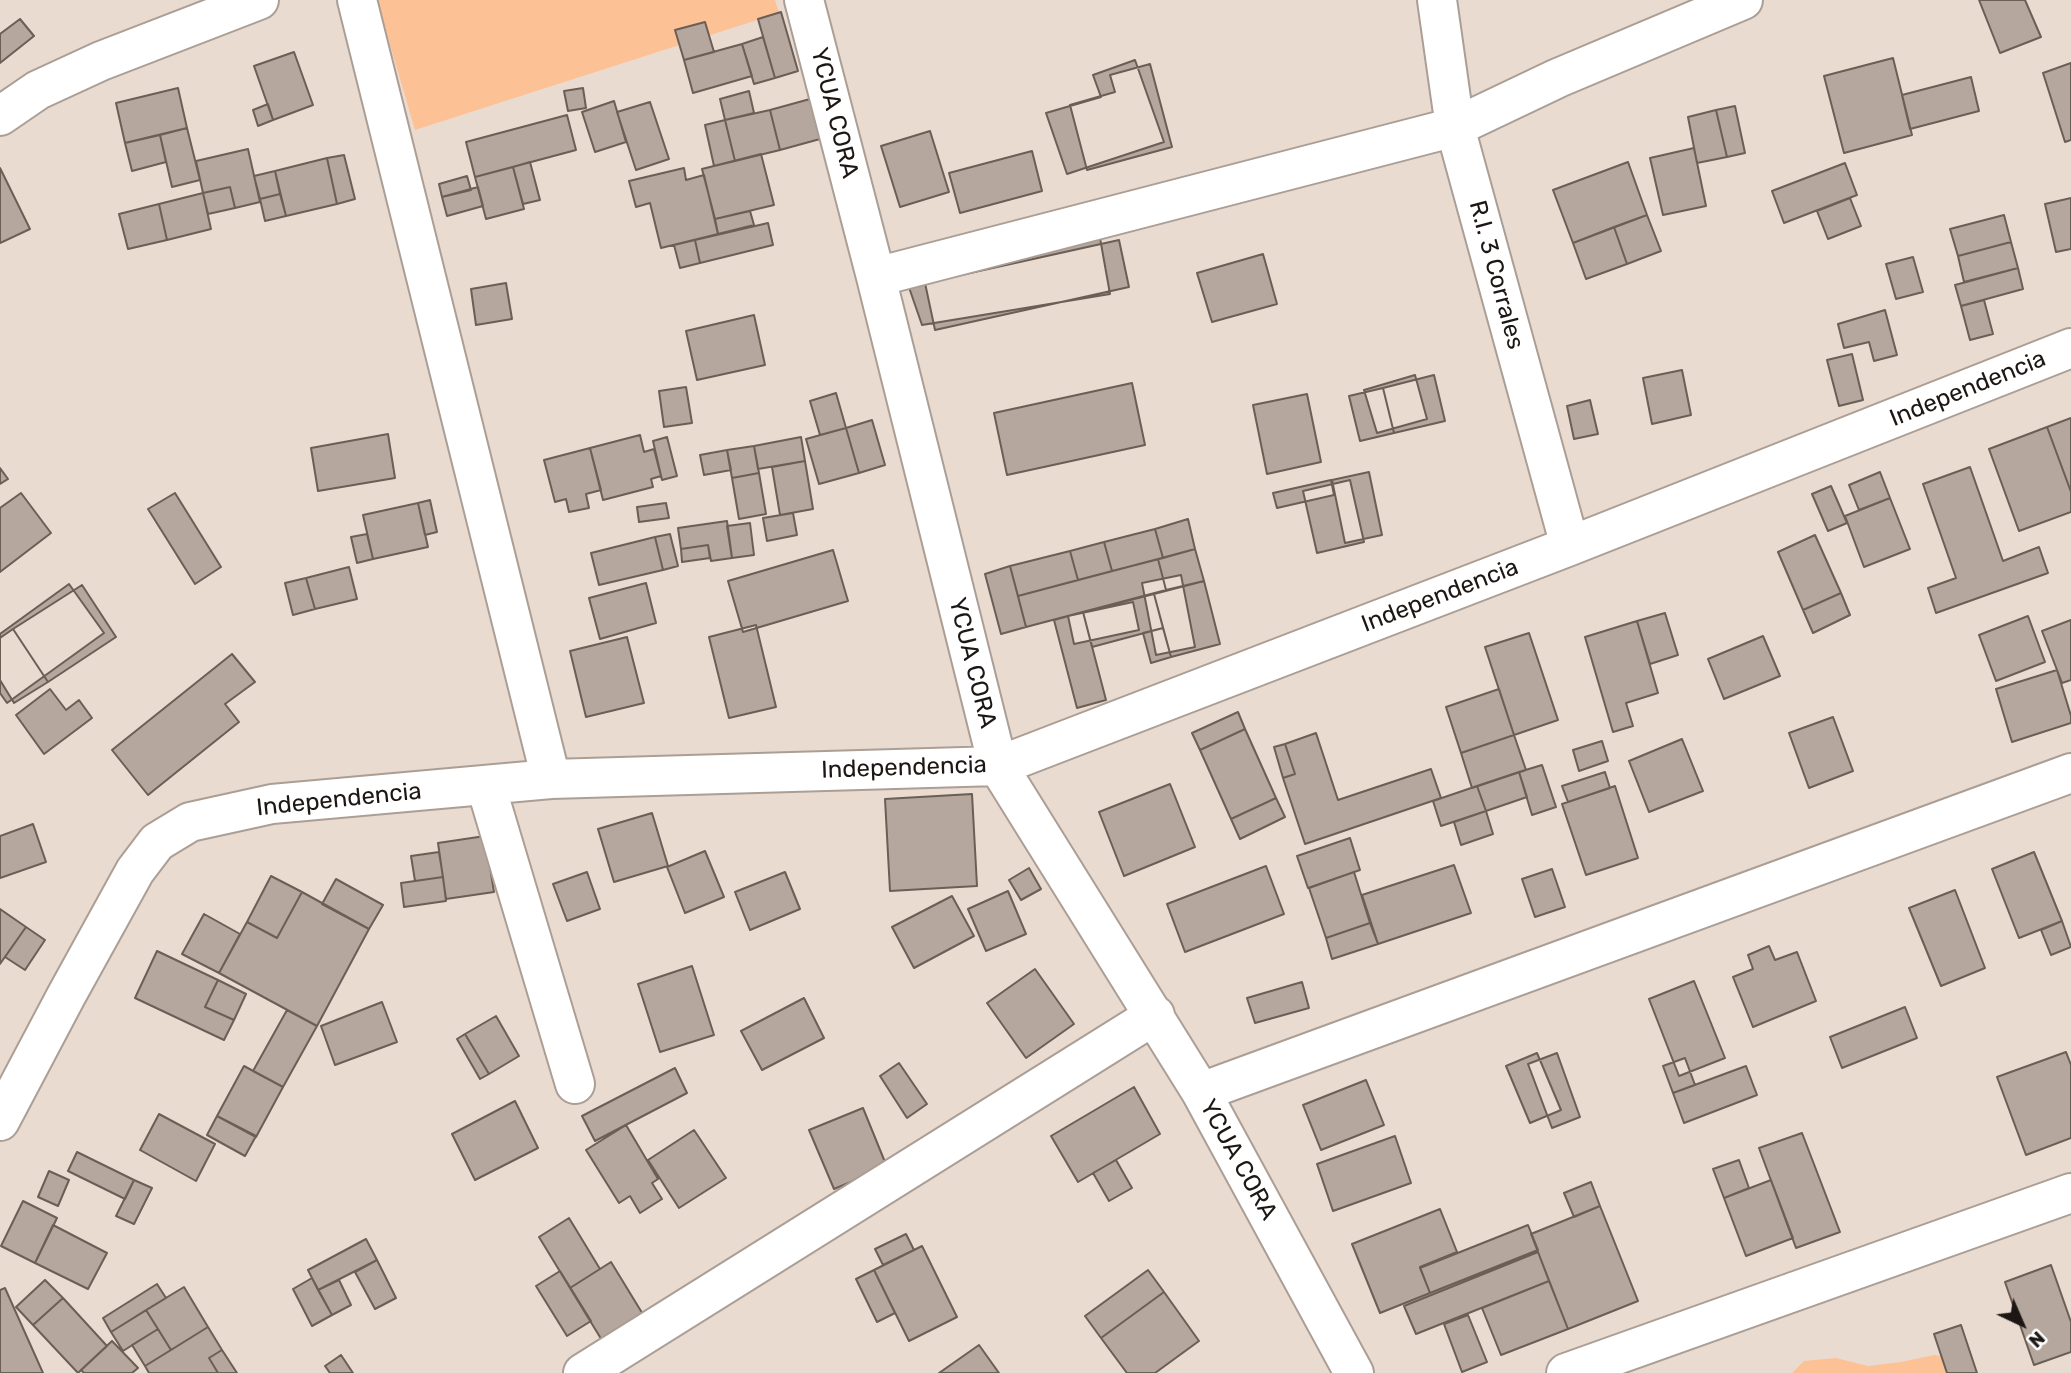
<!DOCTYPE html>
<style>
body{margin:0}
#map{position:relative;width:2071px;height:1373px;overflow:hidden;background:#eadbd1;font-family:Rubik,sans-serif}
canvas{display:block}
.north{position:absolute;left:1987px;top:1289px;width:70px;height:70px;-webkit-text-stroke:5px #fff;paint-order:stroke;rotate:136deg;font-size:19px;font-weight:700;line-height:28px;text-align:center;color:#1c1714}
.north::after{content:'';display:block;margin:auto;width:24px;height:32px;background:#1c1714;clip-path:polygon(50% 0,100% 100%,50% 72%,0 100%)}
</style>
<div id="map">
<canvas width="2071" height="1373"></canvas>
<div class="north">N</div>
</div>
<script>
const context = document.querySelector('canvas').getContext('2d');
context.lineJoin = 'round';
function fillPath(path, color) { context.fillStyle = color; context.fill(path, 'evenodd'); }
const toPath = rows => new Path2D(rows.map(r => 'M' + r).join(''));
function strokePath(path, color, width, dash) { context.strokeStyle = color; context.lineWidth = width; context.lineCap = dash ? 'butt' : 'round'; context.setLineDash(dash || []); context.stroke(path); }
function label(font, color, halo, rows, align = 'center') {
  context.font = font + ' Rubik,sans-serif'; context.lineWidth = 5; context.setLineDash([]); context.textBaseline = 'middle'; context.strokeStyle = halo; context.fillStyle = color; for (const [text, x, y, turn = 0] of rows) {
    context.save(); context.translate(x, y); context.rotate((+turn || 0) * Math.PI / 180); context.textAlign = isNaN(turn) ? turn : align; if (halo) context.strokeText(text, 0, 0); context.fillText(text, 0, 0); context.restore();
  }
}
const green = toPath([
 [377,0,775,0,779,13,415,130],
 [1934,1355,1946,1357,1954,1373,1792,1373,1804,1361,1836,1358,1868,1366,1901,1362]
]);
const building = toPath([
 [1979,0,2025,0,2041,37,2000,53,1979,0],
 [781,12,798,71,775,78,758,19,781,12],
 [20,19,34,36,0,63,0,34,20,19],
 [705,22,714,52,684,60,675,30,705,22],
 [763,37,775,78,754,84,742,44,763,37],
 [742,44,752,76,693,93,684,60,742,44],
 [294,52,313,105,273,120,254,66,294,52],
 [1893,58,1912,135,1844,153,1824,76,1893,58],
 [1135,60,1164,142,1067,174,1046,113,1101,97,1093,75,1135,60],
 [2071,63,2071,140,2065,142,2043,73,2071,63],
 [1150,64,1172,147,1087,170,1070,105,1115,92,1110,75,1150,64],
 [1971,77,1979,111,1910,129,1902,95,1971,77],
 [178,88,187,128,125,143,116,103,178,88],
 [583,88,586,108,568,111,564,91,583,88],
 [749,91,754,113,725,120,720,99,749,91],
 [810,99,820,139,780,150,770,110,810,99],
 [614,101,626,142,595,152,582,112,614,101],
 [650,102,669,159,636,170,617,112,650,102],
 [268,104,273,120,258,126,253,110,268,104],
 [1735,106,1745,153,1727,157,1716,110,1735,106],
 [770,110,780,150,735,161,725,120,770,110],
 [1716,110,1727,157,1697,163,1688,117,1716,110],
 [567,115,576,150,475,177,466,142,567,115],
 [725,120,735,161,714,166,705,125,725,120],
 [187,128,200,180,172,187,160,135,187,128],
 [930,131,949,192,900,207,881,146,930,131],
 [160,135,166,162,132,171,125,143,160,135],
 [1694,148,1706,206,1663,215,1650,158,1694,148],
 [248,149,260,202,235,208,230,187,203,193,196,161,248,149],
 [1032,151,1042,191,960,213,949,173,1032,151],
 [761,154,774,205,715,219,702,169,761,154],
 [344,155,355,199,337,204,327,158,344,155],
 [327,158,337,204,286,216,275,171,327,158],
 [530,162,540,200,523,204,513,167,530,162],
 [1628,162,1647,215,1573,243,1553,190,1628,162],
 [1845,163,1857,195,1784,223,1772,191,1845,163],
 [513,167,524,209,486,219,475,177,513,167],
 [0,168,30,229,0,243,0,168],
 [684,168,686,180,704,175,718,234,661,248,650,203,636,207,629,181,684,168],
 [275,171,280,194,260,199,254,176,275,171],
 [467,176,471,190,442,197,439,184,467,176],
 [230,187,235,208,208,214,203,193,230,187],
 [478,187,483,206,447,216,442,197,478,187],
 [203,193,211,229,167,240,159,204,203,193],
 [280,194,286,216,265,221,260,199,280,194],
 [1850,198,1861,226,1828,239,1817,211,1850,198],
 [2071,198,2071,249,2056,252,2045,204,2071,198],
 [159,204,167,240,128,249,119,214,159,204],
 [750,211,754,225,718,234,715,219,750,211],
 [1647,215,1661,251,1627,264,1614,227,1647,215],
 [2004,215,2011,242,1958,256,1950,229,2004,215],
 [768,223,773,245,700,263,695,240,768,223],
 [1614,227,1627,264,1586,279,1573,243,1614,227],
 [1100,238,1110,294,922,325,904,273,1100,238],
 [695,240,700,263,680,268,674,245,695,240],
 [1119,240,1129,287,935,330,925,283,1119,240],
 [2011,242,2018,268,1964,282,1958,256,2011,242],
 [1263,254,1277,304,1212,322,1197,273,1263,254],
 [1913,257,1923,292,1896,299,1886,264,1913,257],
 [2018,268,2023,289,1961,306,1955,285,2018,268],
 [506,283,512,319,476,325,471,289,506,283],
 [1984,300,1993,334,1970,340,1961,306,1984,300],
 [1885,310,1897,355,1874,361,1869,342,1844,348,1838,324,1885,310],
 [754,315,765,365,697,380,686,331,754,315],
 [1852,354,1863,400,1839,406,1827,360,1852,354],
 [1682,370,1691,415,1652,424,1643,378,1682,370],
 [1415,375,1427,419,1377,433,1364,390,1415,375],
 [1434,375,1445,421,1394,433,1383,388,1434,375],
 [1132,383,1145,445,1007,475,994,413,1132,383],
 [686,387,692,423,664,427,659,391,686,387],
 [1383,388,1394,433,1360,441,1349,396,1383,388],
 [836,393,846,428,820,435,810,401,836,393],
 [1307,394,1321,462,1267,474,1253,405,1307,394],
 [1590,400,1598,434,1574,439,1567,406,1590,400],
 [2071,418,2071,492,2047,427,2071,418],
 [872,420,885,465,859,473,846,428,872,420],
 [2047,427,2071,492,2071,512,2019,531,1989,449,2047,427],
 [846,428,859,473,819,484,806,439,846,428],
 [388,434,395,478,318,491,311,448,388,434],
 [640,435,644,452,654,449,661,476,651,479,653,487,603,500,590,448,640,435],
 [667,437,677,476,662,480,653,441,667,437],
 [801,437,805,461,758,469,754,446,801,437],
 [754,446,759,473,732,478,727,450,754,446],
 [590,448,601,490,586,494,589,508,569,512,566,499,555,502,544,460,590,448],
 [727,450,731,470,704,475,700,455,727,450],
 [805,461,813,509,780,515,772,467,805,461],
 [1970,467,2003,561,2039,547,2048,573,1936,613,1928,588,1956,578,1923,484,1970,467],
 [0,468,8,479,0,484,0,468],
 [1369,472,1382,535,1345,543,1332,480,1369,472],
 [1880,472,1890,498,1859,510,1849,485,1880,472],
 [759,473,766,514,739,519,732,478,759,473],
 [1331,480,1334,495,1277,508,1273,493,1331,480],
 [1350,480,1364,542,1317,553,1303,491,1350,480],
 [1831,486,1847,523,1828,531,1812,494,1831,486],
 [21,493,51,533,0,572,0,508,21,493],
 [175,493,221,567,195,584,148,509,175,493],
 [1890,498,1910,549,1864,567,1845,516,1890,498],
 [430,500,437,532,425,535,418,503,430,500],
 [418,503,428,547,373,559,363,515,418,503],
 [666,503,669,518,639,522,637,507,666,503],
 [793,513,797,535,767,541,763,518,793,513],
 [1188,519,1195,549,1163,558,1155,529,1188,519],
 [727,521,732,558,711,561,708,545,681,549,678,528,727,521],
 [750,523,754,555,732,558,727,526,750,523],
 [1155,529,1163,558,1112,571,1104,542,1155,529],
 [367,534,373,559,357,563,351,537,367,534],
 [670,534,678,566,663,570,655,537,670,534],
 [1815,535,1841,593,1803,610,1778,552,1815,535],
 [655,537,663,570,599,585,591,553,655,537],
 [1104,542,1112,571,1078,580,1070,551,1104,542],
 [708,545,710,558,682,562,681,549,708,545],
 [1195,549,1204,581,1166,590,1158,559,1195,549],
 [833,550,848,601,743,632,728,581,833,550],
 [1070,551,1078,580,1018,596,1010,566,1070,551],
 [1158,559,1166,590,1026,627,1018,596,1158,559],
 [1010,566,1026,627,1001,634,985,574,1010,566],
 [349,567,357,599,315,609,306,578,349,567],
 [1181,575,1195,647,1156,655,1142,583,1181,575],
 [306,578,315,609,293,615,285,583,306,578],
 [1204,581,1220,644,1171,657,1154,594,1204,581],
 [646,583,656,623,600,639,589,598,646,583],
 [69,584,104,633,7,703,0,693,0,634,69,584],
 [82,585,116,637,48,682,13,629,82,585],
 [1841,593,1850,615,1813,633,1803,610,1841,593],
 [1154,594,1163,628,1092,647,1083,612,1154,594],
 [1133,602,1139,630,1074,644,1068,616,1133,602],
 [1083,612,1106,700,1077,708,1054,620,1083,612],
 [1665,613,1678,655,1650,664,1637,621,1665,613],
 [2028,616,2045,662,1996,681,1979,635,2028,616],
 [2071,620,2071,680,2062,683,2042,631,2071,620],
 [1637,621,1658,693,1626,703,1633,726,1613,732,1585,637,1637,621],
 [756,625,776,707,729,718,709,637,756,625],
 [1163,628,1171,657,1151,663,1143,633,1163,628],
 [13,629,48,682,14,703,0,680,0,638,13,629],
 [1529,633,1558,720,1514,735,1485,647,1529,633],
 [1763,636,1780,676,1724,699,1708,659,1763,636],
 [627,637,644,703,586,717,570,651,627,637],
 [232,654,255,682,225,704,239,722,148,795,112,750,232,654],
 [2057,670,2071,716,2071,723,2012,742,1996,689,2057,670],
 [50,689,66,710,79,700,92,718,44,754,16,715,50,689],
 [1499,689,1514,735,1461,753,1446,707,1499,689],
 [1238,712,1245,729,1200,750,1192,733,1238,712],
 [1833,717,1853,771,1809,788,1789,733,1833,717],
 [1245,729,1276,798,1231,819,1200,750,1245,729],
 [1316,733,1338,800,1431,769,1441,798,1305,844,1283,778,1295,774,1285,744,1316,733],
 [1514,735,1526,770,1472,788,1461,753,1514,735],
 [1682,739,1703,791,1649,812,1629,761,1682,739],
 [1602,741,1608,761,1579,771,1573,750,1602,741],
 [1285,744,1295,774,1283,778,1274,747,1285,744],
 [1542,765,1556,807,1532,815,1519,772,1542,765],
 [1519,772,1527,797,1486,811,1477,786,1519,772],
 [1605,772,1610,788,1568,802,1562,786,1605,772],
 [1170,784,1195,847,1124,876,1099,812,1170,784],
 [1477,786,1486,811,1441,826,1433,801,1477,786],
 [1615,786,1638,858,1586,875,1562,804,1615,786],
 [972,794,977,886,890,891,885,799,972,794],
 [1276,798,1285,817,1240,839,1231,819,1276,798],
 [1486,811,1493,834,1461,845,1454,822,1486,811],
 [652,813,668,866,614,882,598,829,652,813],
 [33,824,46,862,0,878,0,836,33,824],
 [485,836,494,892,446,899,438,843,485,836],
 [1350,838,1360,870,1308,888,1297,856,1350,838],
 [705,851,724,897,685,913,667,867,705,851],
 [439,852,443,877,415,881,411,856,439,852],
 [2034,852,2062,921,2019,938,1992,869,2034,852],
 [1454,865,1471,913,1378,944,1362,895,1454,865],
 [1266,866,1284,914,1185,952,1167,904,1266,866],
 [1029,868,1041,889,1021,900,1009,880,1029,868],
 [1552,869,1565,907,1535,917,1522,879,1552,869],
 [587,872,600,909,567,921,553,884,587,872],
 [785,872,800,909,750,930,735,892,785,872],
 [1354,872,1370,923,1326,938,1309,888,1354,872],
 [271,876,302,892,277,938,247,922,271,876],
 [443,877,446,901,404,907,401,883,443,877],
 [336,879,383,905,369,929,322,904,336,879],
 [1955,890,1985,968,1941,986,1909,908,1955,890],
 [1008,891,1026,934,986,951,968,909,1008,891],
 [302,892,369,929,317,1026,219,973,247,922,277,938,302,892],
 [952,896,974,936,914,968,892,927,952,896],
 [0,909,26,927,0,964,0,909],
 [204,914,240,934,219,973,182,954,204,914],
 [2062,921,2071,947,2051,955,2041,930,2062,921],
 [1370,923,1378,944,1332,959,1326,938,1370,923],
 [26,927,45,940,25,970,5,957,26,927],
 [1769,946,1775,960,1797,952,1816,1001,1753,1027,1733,977,1753,969,1748,955,1769,946],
 [157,951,218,980,205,1007,234,1020,224,1040,135,998,157,951],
 [692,966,714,1035,660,1052,638,984,692,966],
 [1035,969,1074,1024,1026,1058,987,1003,1035,969],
 [218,980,246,994,234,1020,205,1007,218,980],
 [1694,981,1725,1058,1679,1076,1649,999,1694,981],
 [1302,982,1309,1008,1255,1023,1247,998,1302,982],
 [804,998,824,1038,762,1070,741,1031,804,998],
 [382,1002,397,1042,335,1065,321,1026,382,1002],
 [1905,1007,1917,1038,1842,1068,1830,1037,1905,1007],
 [287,1010,317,1026,283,1087,253,1071,287,1010],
 [496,1016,519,1056,489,1074,465,1034,496,1016],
 [465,1034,489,1074,480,1079,457,1039,465,1034],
 [2066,1052,2071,1065,2071,1138,2026,1155,1997,1077,2066,1052],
 [1537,1053,1561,1110,1530,1123,1506,1066,1537,1053],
 [1557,1053,1580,1117,1552,1128,1528,1064,1557,1053],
 [1685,1058,1695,1085,1673,1093,1663,1066,1685,1058],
 [899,1063,927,1104,907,1118,880,1076,899,1063],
 [244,1066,283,1087,256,1137,217,1116,244,1066],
 [1746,1066,1757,1095,1684,1123,1673,1093,1746,1066],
 [675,1068,687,1093,595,1141,582,1116,675,1068],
 [1366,1080,1384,1125,1321,1150,1303,1105,1366,1080],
 [1134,1087,1160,1134,1078,1182,1051,1136,1134,1087],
 [515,1101,538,1148,475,1180,452,1134,515,1101],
 [863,1108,887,1167,834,1189,809,1130,863,1108],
 [159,1114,215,1144,196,1181,140,1150,159,1114],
 [217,1116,256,1136,245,1156,207,1135,217,1116],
 [626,1125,658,1179,652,1183,662,1199,640,1213,630,1196,619,1203,586,1150,626,1125],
 [694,1130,726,1178,679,1208,648,1160,694,1130],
 [1802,1133,1840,1232,1796,1248,1759,1148,1802,1133],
 [1395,1136,1411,1183,1333,1211,1317,1164,1395,1136],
 [77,1152,134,1180,125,1199,68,1171,77,1152],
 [1116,1160,1132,1188,1109,1201,1093,1173,1116,1160],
 [1739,1160,1749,1188,1724,1198,1713,1169,1739,1160],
 [49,1171,69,1180,58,1206,38,1197,49,1171],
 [134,1180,152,1188,134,1224,116,1216,134,1180],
 [1771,1180,1793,1238,1746,1256,1724,1198,1771,1180],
 [1591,1182,1600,1206,1574,1217,1564,1193,1591,1182],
 [23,1201,57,1218,35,1263,1,1246,23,1201],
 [1600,1206,1638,1301,1568,1329,1531,1234,1600,1206],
 [1440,1209,1457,1252,1420,1267,1430,1293,1380,1313,1352,1244,1440,1209],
 [569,1218,600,1269,570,1288,539,1237,569,1218],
 [53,1225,107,1253,88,1289,35,1263,53,1225],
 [1528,1225,1538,1250,1430,1293,1420,1268,1528,1225],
 [906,1234,914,1250,883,1265,875,1249,906,1234],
 [366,1239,377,1260,318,1290,308,1270,366,1239],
 [922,1246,957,1317,909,1341,874,1270,922,1246],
 [1538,1252,1549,1281,1416,1334,1404,1306,1538,1252],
 [377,1260,396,1298,375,1309,355,1272,377,1260],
 [611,1262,644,1316,603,1342,570,1288,611,1262],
 [2051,1265,2071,1322,2071,1352,2034,1365,2005,1282,2051,1265],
 [874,1270,895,1313,877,1322,856,1279,874,1270],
 [1148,1270,1164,1292,1101,1338,1085,1316,1148,1270],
 [560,1271,591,1321,567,1336,536,1286,560,1271],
 [312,1278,332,1315,312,1326,293,1289,312,1278],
 [45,1280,63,1298,33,1325,16,1307,45,1280],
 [339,1280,351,1305,332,1315,318,1290,339,1280],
 [1549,1281,1568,1329,1501,1355,1482,1308,1549,1281],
 [157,1284,166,1298,111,1332,103,1318,157,1284],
 [184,1287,208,1327,171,1350,146,1310,184,1287],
 [5,1288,43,1373,0,1373,0,1290,5,1288],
 [1164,1292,1199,1341,1155,1373,1127,1373,1101,1338,1164,1292],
 [63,1298,107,1346,78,1373,33,1325,63,1298],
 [146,1310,158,1329,123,1351,111,1332,146,1310],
 [1468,1315,1487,1362,1462,1372,1444,1324,1468,1315],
 [1961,1325,1977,1373,1947,1373,1934,1334,1961,1325],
 [208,1327,222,1350,209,1358,218,1373,149,1373,145,1366,208,1327],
 [158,1329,171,1350,145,1366,132,1345,158,1329],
 [112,1341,138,1368,132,1373,84,1373,81,1370,112,1341],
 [979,1345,999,1373,939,1373,979,1345],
 [222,1350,237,1373,218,1373,209,1358,222,1350],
 [341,1355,353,1373,330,1373,325,1366,341,1355]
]);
const street = toPath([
 [357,0,551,779],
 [804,0,876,277,998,766,1201,1092,1354,1373],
 [1437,0,1455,127,1570,546],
 [0,116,38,90,101,61,259,0],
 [876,277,1455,127,1558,78,1743,0],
 [486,786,575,1084],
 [1201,1092,2071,773],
 [0,1121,66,996,135,871,157,842,190,822,272,804,551,779,998,766,1570,546,2071,348],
 [583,1373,1155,1015],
 [1566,1373,2071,1193]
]);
const streetNames = [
 ["YCUA CORA",834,113,76],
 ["R.I. 3 Corrales",1496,275,75],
 ["Independencia",1968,389,-22],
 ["Independencia",1440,596,-21],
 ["YCUA CORA",972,663,76],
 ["Independencia",904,768,-2],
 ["Independencia",339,800,-6],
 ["YCUA CORA",1238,1160,61]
];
fillPath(green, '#fdc196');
fillPath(building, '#b5a79d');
strokePath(building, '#6a5e55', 2);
strokePath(street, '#ab9e94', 42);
strokePath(street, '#fff', 38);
label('24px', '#1c1714', '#fff', streetNames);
</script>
